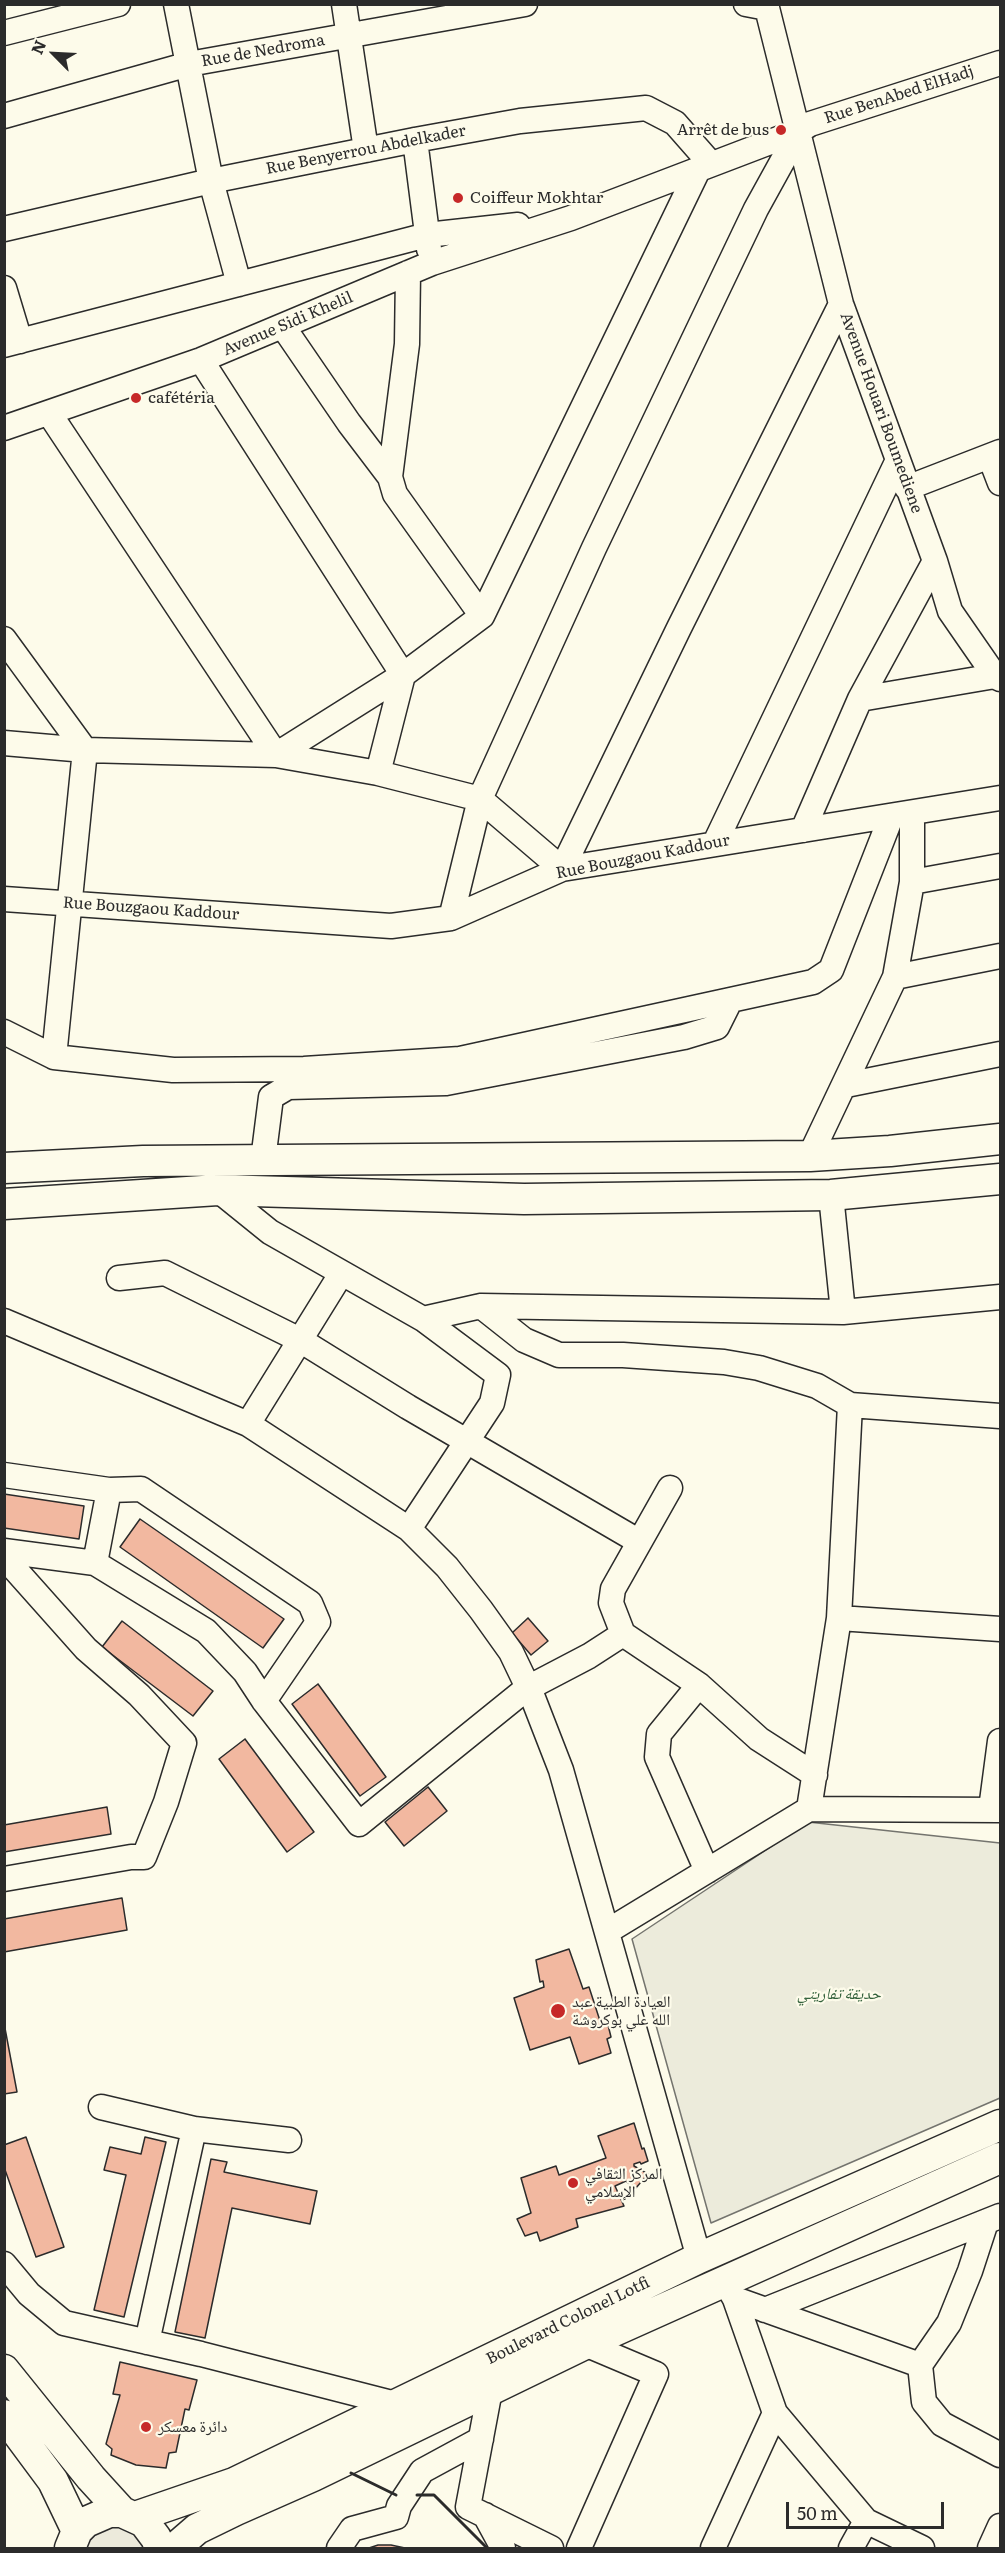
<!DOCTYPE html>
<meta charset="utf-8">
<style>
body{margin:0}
#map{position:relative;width:1005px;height:2553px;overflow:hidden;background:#fdfbea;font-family:Literata,serif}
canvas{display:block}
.frame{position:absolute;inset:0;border:6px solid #2b2b2b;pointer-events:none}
.north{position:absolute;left:24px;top:24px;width:60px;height:60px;-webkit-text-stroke:4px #fdfbea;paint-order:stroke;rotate:294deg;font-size:16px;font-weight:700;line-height:24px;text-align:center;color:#2b2b2b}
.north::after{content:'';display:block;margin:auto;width:21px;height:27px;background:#2b2b2b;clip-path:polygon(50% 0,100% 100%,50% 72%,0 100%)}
.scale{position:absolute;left:786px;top:2502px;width:158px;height:27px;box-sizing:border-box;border:3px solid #2b2b2b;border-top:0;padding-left:8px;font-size:18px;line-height:21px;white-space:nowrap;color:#2b2b2b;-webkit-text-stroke:4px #fdfbea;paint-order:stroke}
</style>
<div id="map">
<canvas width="1005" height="2553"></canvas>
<div class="frame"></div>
<div class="north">N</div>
<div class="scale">50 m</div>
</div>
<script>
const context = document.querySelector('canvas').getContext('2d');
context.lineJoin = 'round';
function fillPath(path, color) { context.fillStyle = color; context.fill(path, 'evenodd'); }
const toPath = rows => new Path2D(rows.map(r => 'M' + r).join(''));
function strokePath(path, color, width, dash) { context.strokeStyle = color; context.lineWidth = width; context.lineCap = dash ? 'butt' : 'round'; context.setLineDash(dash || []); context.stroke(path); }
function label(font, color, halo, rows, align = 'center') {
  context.font = font + ' Literata,"Noto Naskh Arabic",serif'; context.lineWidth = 4.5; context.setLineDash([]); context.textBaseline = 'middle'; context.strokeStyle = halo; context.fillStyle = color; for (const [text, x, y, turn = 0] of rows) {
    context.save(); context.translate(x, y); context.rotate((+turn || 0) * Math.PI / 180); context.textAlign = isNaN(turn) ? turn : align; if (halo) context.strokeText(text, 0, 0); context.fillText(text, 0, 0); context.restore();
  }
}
const green = toPath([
 [808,1822,1000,1843,1000,2098,711,2223,632,1939,808,1822]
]);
const parking = toPath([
 [102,2526,130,2526,145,2548,86,2548,88,2540,102,2526]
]);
const building = toPath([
 [4,1494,84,1506,79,1539,4,1528,4,1494],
 [140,1519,284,1619,263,1648,120,1547,140,1519],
 [528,1618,548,1641,531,1655,512,1633,528,1618],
 [122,1621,213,1691,193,1716,102,1647,122,1621],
 [318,1684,386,1777,360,1796,292,1704,318,1684],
 [245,1739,314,1832,287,1852,219,1759,245,1739],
 [428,1787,447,1811,404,1846,385,1822,428,1787],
 [107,1807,111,1834,4,1852,4,1825,107,1807],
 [122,1898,127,1930,4,1952,4,1919,122,1898],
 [569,1949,583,1989,589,1987,602,2027,608,2025,611,2037,607,2039,611,2053,579,2064,570,2037,530,2050,514,1998,544,1987,543,1981,540,1982,536,1960,569,1949],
 [4,2023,17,2092,4,2094,4,2023],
 [634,2123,642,2149,644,2148,648,2161,641,2164,640,2162,634,2164,634,2166,648,2174,635,2189,626,2181,615,2186,624,2206,576,2219,578,2227,540,2241,537,2232,525,2236,517,2219,531,2213,521,2178,556,2166,559,2175,606,2158,598,2136,634,2123],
 [26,2137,64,2247,36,2257,4,2167,4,2145,26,2137],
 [145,2137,166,2142,124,2317,94,2310,126,2175,104,2170,110,2147,141,2154,145,2137],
 [211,2159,227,2162,224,2172,317,2191,310,2224,232,2208,205,2338,175,2332,211,2159],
 [120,2362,197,2380,189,2410,185,2409,176,2452,169,2453,166,2468,136,2465,111,2455,112,2449,106,2444,120,2395,113,2394,120,2362],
 [378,2545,391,2545,405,2548,369,2548,378,2545]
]);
const minor = toPath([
 [176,4,211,181,239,284],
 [344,4,366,150],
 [746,4,767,8,841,304,935,561,950,611,995,676,1000,679],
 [4,33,118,4],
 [4,116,189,64,525,4],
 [415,140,429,249],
 [4,229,211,181,415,140,520,121,646,108,675,123,711,164],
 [408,273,407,344,390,477,395,494,482,616],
 [4,288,20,341],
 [284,328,349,423,390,477],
 [4,345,427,235,518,225],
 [201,360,403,675,378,773],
 [49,413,276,755,403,675,482,616,698,170],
 [4,428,201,360,432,263,571,218,799,131,810,124,1000,63],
 [990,457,1000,483],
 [907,488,1000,452],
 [4,639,85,750,54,1057],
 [860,699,995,676],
 [4,743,85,750,276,755,378,773,480,799,562,869,679,628,841,304],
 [803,830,860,699,935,561],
 [715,843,897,462],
 [912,882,1000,866],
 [4,899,391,926,451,918,562,869,1000,798],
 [451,918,480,799,594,548,756,209,799,131],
 [895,977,1000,956],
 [4,1032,54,1057,173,1070,304,1069,460,1059,813,982,831,970,891,817],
 [846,1085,1000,1054],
 [810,1156,895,977,912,882,912,813],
 [263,1160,271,1097,288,1087,446,1083,684,1037,717,1027,730,1001],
 [218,1190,270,1232,423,1319,498,1375,492,1403,409,1529],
 [831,1195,843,1312],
 [119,1278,165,1273,300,1340,408,1407,638,1541],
 [481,1306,524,1340,559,1355,623,1355,724,1362,759,1368,817,1386,850,1405,1000,1416],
 [423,1319,481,1306,843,1312,1000,1297],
 [4,1321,248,1424,409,1529,447,1567,481,1610,511,1652,533,1698,561,1770,699,2258],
 [248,1424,341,1274],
 [4,1475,109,1490,141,1489,310,1603,318,1622,264,1701],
 [670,1488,613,1589,611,1603,623,1634,699,1685,759,1739,815,1775],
 [4,1551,95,1563,206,1631,245,1672,264,1701,359,1824,526,1689,589,1656,623,1634],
 [4,1557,86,1649,139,1695,184,1743,166,1802,144,1857,131,1857,4,1879],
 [95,1563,109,1490],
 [839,1618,1000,1629],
 [699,1685,659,1734,657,1757,707,1871],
 [809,1809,839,1618,850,1405],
 [991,1809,1000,1741],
 [608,1931,809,1809,1000,1810],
 [101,2107,194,2129,289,2140],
 [4,2264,29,2294,64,2323,201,2354,396,2404],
 [725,2281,735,2299,775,2413,866,2521,922,2548],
 [735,2299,920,2365,924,2402,942,2424,1000,2455],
 [765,2310,1000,2216],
 [147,2342,194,2129],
 [920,2365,949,2323,970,2271,986,2222],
 [490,2390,468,2507,551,2548],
 [485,2515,503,2548],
 [339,2548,352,2529,396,2517,399,2506,422,2471,481,2439],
 [579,2548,656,2374,585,2344],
 [713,2548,775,2413],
 [851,2548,866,2521],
 [990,2548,1000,2526]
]);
const major = toPath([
 [4,1168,143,1161,810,1156,890,1151,1000,1139],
 [4,1204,218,1190,524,1199,831,1195,1000,1179],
 [4,2370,91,2478,122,2512],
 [4,2415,53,2481,77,2531],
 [135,2517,234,2483,699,2258,1000,2125],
 [70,2548,77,2531,86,2522,109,2512,122,2512,144,2522,156,2538,160,2548],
 [175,2548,197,2529,236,2510,313,2476,585,2344,1000,2158]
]);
const wall = toPath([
 [351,2473,396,2495],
 [417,2495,434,2495,487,2548]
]);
const markers = [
 [781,130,6,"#c62828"],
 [458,198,6,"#c62828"],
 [136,398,6,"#c62828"],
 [558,2011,8,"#c62828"],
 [573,2183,6,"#c62828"],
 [146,2427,6,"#c62828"]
];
const streetNames = [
 ["Rue de Nedroma",263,51,-10],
 ["Rue BenAbed ElHadj",899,95,-18],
 ["Rue Benyerrou Abdelkader",366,150,-11],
 ["Avenue Sidi Khelil",288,324,-23],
 ["Avenue Houari Boumediene",881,413,70],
 ["Rue Bouzgaou Kaddour",643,857,-11],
 ["Rue Bouzgaou Kaddour",151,909,4],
 ["Boulevard Colonel Lotfi",568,2321,-26]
];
const poiNames = [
 ["Arrêt de bus",769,130,"right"],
 ["Coiffeur Mokhtar",470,198],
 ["cafétéria",148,398],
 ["العيادة الطبية عبد",572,2002],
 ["الله علي بوكروشة",572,2020],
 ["المركز الثقافي",585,2174],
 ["الإسلامي",585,2192],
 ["دائرة معسكر",158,2427]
];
const parkNames = [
 ["حديقة تفاريتي",839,1994]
];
fillPath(green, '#ecebdb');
strokePath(green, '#74746e', 1.5);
fillPath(parking, '#eceadb');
strokePath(parking, '#74746e', 1.5);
fillPath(building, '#f2b8a0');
strokePath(building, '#2b2b2b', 1.5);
strokePath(minor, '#2b2b2b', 27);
strokePath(major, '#2b2b2b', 33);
strokePath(minor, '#fdfbea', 24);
strokePath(major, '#fdfbea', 30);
strokePath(wall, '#2b2b2b', 3);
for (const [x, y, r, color] of markers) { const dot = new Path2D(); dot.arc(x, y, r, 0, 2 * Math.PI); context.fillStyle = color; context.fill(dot); strokePath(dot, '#fdfbea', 2); }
label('16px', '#2b2b2b', '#fdfbea', streetNames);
label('16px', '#2b2b2b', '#fdfbea', poiNames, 'left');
label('italic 16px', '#34623c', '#fdfbea', parkNames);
</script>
